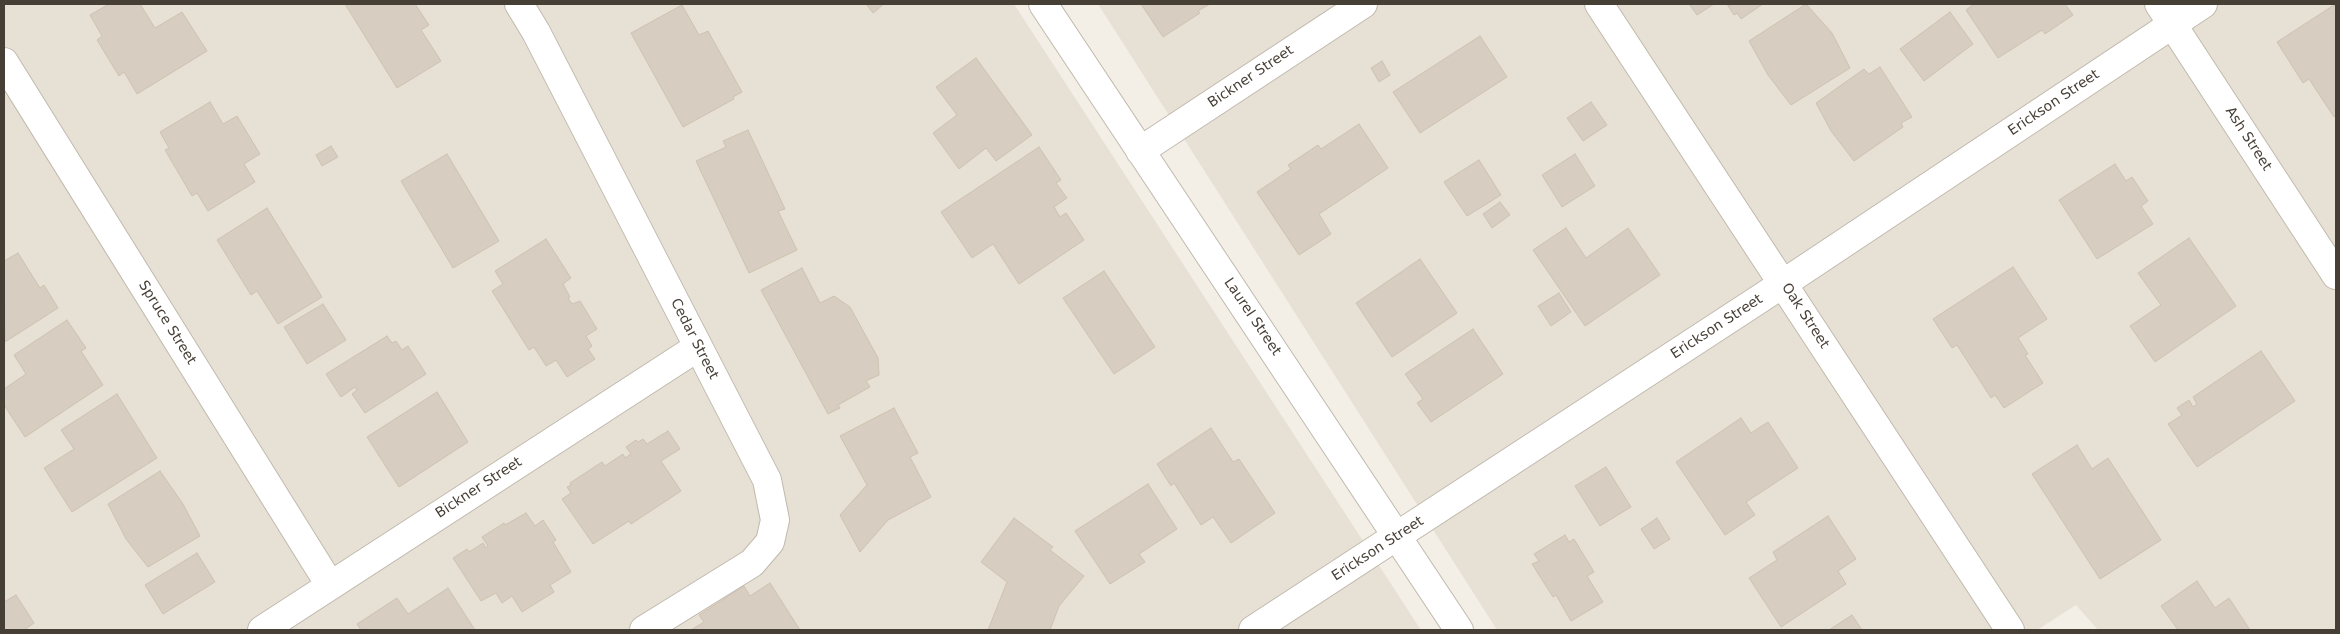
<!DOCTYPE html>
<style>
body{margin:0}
#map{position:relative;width:2340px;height:634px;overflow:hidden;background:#f3efe7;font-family:"DejaVu Sans",sans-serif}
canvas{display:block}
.frame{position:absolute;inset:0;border:5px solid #463f36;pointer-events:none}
</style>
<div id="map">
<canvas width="2340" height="634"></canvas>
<div class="frame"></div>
</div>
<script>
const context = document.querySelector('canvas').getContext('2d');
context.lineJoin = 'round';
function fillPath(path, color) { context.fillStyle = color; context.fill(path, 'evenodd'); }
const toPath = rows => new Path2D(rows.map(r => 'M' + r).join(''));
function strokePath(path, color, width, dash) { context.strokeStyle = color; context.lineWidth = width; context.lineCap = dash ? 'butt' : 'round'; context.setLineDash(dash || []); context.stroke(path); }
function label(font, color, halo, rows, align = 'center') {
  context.font = font + ' "DejaVu Sans",sans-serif'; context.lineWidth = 4; context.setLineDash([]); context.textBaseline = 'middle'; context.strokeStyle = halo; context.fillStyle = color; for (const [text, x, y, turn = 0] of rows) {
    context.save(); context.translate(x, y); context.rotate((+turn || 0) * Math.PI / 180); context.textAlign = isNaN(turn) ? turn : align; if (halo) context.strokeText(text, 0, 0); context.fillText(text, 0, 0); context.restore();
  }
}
const residential = toPath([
 [4,4,1014,4,1421,630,4,630],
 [1098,4,2336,4,2336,630,2098,630,2076,605,2037,630,1497,630]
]);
const building = toPath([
 [109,4,140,4,155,28,182,12,207,51,137,94,124,72,119,76,97,40,102,36,90,15,109,4],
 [345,4,415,4,429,25,421,30,441,61,397,88,345,4],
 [866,4,884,4,873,13,866,4],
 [1141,4,1210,4,1198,11,1200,13,1163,37,1141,4],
 [1689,4,1714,4,1697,15,1689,4],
 [1727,4,1763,4,1741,19,1737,13,1734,15,1727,4],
 [1806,4,1832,33,1850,68,1791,105,1768,75,1749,41,1806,4],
 [1974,4,2065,4,2073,15,2045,34,2042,30,1998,58,1966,10,1974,4],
 [682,5,699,35,708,31,742,92,733,97,734,99,683,127,631,33,682,5],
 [2334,5,2336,8,2336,116,2334,117,2309,79,2303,83,2277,42,2334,5],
 [1950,12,1973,44,1924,81,1900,49,1950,12],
 [1480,36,1507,77,1420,133,1393,92,1480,36],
 [976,58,1032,135,996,161,986,148,959,169,933,133,957,115,936,87,976,58],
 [1382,61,1390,75,1379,82,1371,68,1382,61],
 [1880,67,1912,117,1901,123,1903,127,1854,161,1831,131,1816,103,1864,69,1869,74,1880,67],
 [210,102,223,124,237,116,260,154,244,164,255,182,208,211,197,193,192,196,165,150,169,148,160,132,210,102],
 [1591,102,1607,125,1583,141,1567,118,1591,102],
 [1359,124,1388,168,1319,214,1331,234,1299,255,1257,192,1291,169,1288,165,1318,145,1321,149,1359,124],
 [748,130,785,209,778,211,797,250,749,273,696,161,726,147,723,141,748,130],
 [331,146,338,157,322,166,316,155,331,146],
 [1039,147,1061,180,1056,183,1067,198,1054,207,1060,217,1066,213,1084,240,1019,284,993,244,972,258,941,212,1039,147],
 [447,154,499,241,453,268,401,181,447,154],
 [1575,154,1595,186,1562,207,1542,175,1575,154],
 [1479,160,1501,195,1467,216,1444,182,1479,160],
 [2115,164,2126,181,2132,177,2148,201,2141,206,2153,224,2097,259,2059,200,2115,164],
 [1500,202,1510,215,1492,228,1483,214,1500,202],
 [267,208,322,297,278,324,257,291,251,295,217,240,267,208],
 [1566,228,1586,258,1628,228,1660,275,1585,326,1533,250,1566,228],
 [2189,238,2236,306,2155,362,2130,326,2161,305,2138,273,2189,238],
 [546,239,571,278,563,284,570,297,568,298,572,304,580,301,597,329,586,336,592,346,588,349,595,359,567,377,556,360,546,366,534,347,529,350,492,291,503,284,495,271,546,239],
 [18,253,40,288,44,285,58,308,5,342,4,261,18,253],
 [1420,259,1457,313,1392,357,1356,303,1420,259],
 [2013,267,2047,319,2018,338,2028,354,2025,355,2043,383,2004,408,1995,395,1991,398,1957,345,1952,348,1933,319,2013,267],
 [802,268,820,303,834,296,850,307,878,358,879,375,866,381,870,387,838,405,840,408,828,414,761,290,802,268],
 [1104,271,1155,347,1114,374,1063,298,1104,271],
 [1559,293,1571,312,1551,326,1538,306,1559,293],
 [323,304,346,340,307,364,284,327,323,304],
 [67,320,86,348,81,351,103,385,25,437,4,405,4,389,26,374,14,355,67,320],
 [1473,329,1503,374,1431,422,1417,403,1423,399,1405,374,1473,329],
 [387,336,392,343,396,341,402,350,408,346,426,374,365,413,352,394,357,390,355,387,341,397,326,374,387,336],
 [2261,351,2295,401,2197,467,2168,424,2182,415,2177,408,2189,400,2193,407,2197,404,2193,397,2261,351],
 [437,392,468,442,399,487,367,437,437,392],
 [117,394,157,458,72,512,44,468,74,449,61,430,117,394],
 [894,408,918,453,910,457,931,497,888,520,860,552,840,515,867,485,840,436,894,408],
 [1741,418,1751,433,1768,422,1798,468,1746,502,1755,515,1725,535,1676,462,1741,418],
 [1211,428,1233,462,1239,459,1275,513,1231,543,1213,517,1201,525,1174,483,1171,486,1157,464,1211,428],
 [668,431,680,449,661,461,681,491,631,524,629,521,593,544,562,499,571,493,567,487,571,485,570,483,602,462,605,466,623,454,625,458,631,454,626,447,636,440,638,442,643,439,647,444,668,431],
 [2077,445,2092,469,2108,458,2161,540,2100,579,2032,474,2077,445],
 [1606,467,1631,507,1600,526,1575,486,1606,467],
 [160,471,183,504,200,536,148,567,126,539,108,504,160,471],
 [1148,484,1177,529,1139,554,1145,562,1110,584,1075,531,1148,484],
 [526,513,535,526,543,520,556,540,553,542,571,572,550,585,554,592,522,612,512,596,502,603,496,593,481,601,453,558,467,549,469,552,483,543,486,548,488,546,482,537,504,523,505,525,526,513],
 [1828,516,1856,559,1838,571,1846,584,1781,627,1749,578,1777,560,1773,552,1828,516],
 [1014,518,1053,547,1050,550,1084,576,1059,606,1050,630,988,630,1007,582,981,562,1014,518],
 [1657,518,1670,539,1654,549,1641,529,1657,518],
 [1565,535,1569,542,1574,539,1594,572,1587,576,1603,602,1571,621,1556,595,1553,597,1532,564,1539,561,1534,554,1565,535],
 [197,553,215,582,163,614,145,585,197,553],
 [2197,581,2215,608,2229,598,2250,630,2178,630,2161,606,2197,581],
 [770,583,800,630,691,630,704,622,699,615,744,586,750,596,770,583],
 [448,588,475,630,361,630,357,624,397,598,408,614,448,588],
 [16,595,34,623,24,630,4,630,4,602,16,595],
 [1852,615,1862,630,1829,630,1852,615]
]);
const minor = toPath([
 [519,4,536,32,767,480,775,520,770,542,752,563,644,630],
 [1043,4,1459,630],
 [1599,4,2010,630],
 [2159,4,2336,275],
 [4,62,330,585],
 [1140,151,1363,4],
 [262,630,698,347],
 [1253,630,1784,283,2203,4]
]);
const streetNames = [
 ["Bickner Street",1251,77,-34],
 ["Erickson Street",2054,103,-34],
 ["Ash Street",2248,139,57],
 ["Oak Street",1805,316,57],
 ["Laurel Street",1252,317,56],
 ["Spruce Street",167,323,58],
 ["Erickson Street",1717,327,-33],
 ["Cedar Street",694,339,63],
 ["Bickner Street",479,488,-33],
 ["Erickson Street",1378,549,-33]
];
fillPath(residential, '#e7e1d5');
fillPath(building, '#d7cdc0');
strokePath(building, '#cfc2b0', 1);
strokePath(minor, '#c1b9ad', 30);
strokePath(minor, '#fff', 28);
label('14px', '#463f36', '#fff', streetNames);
</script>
